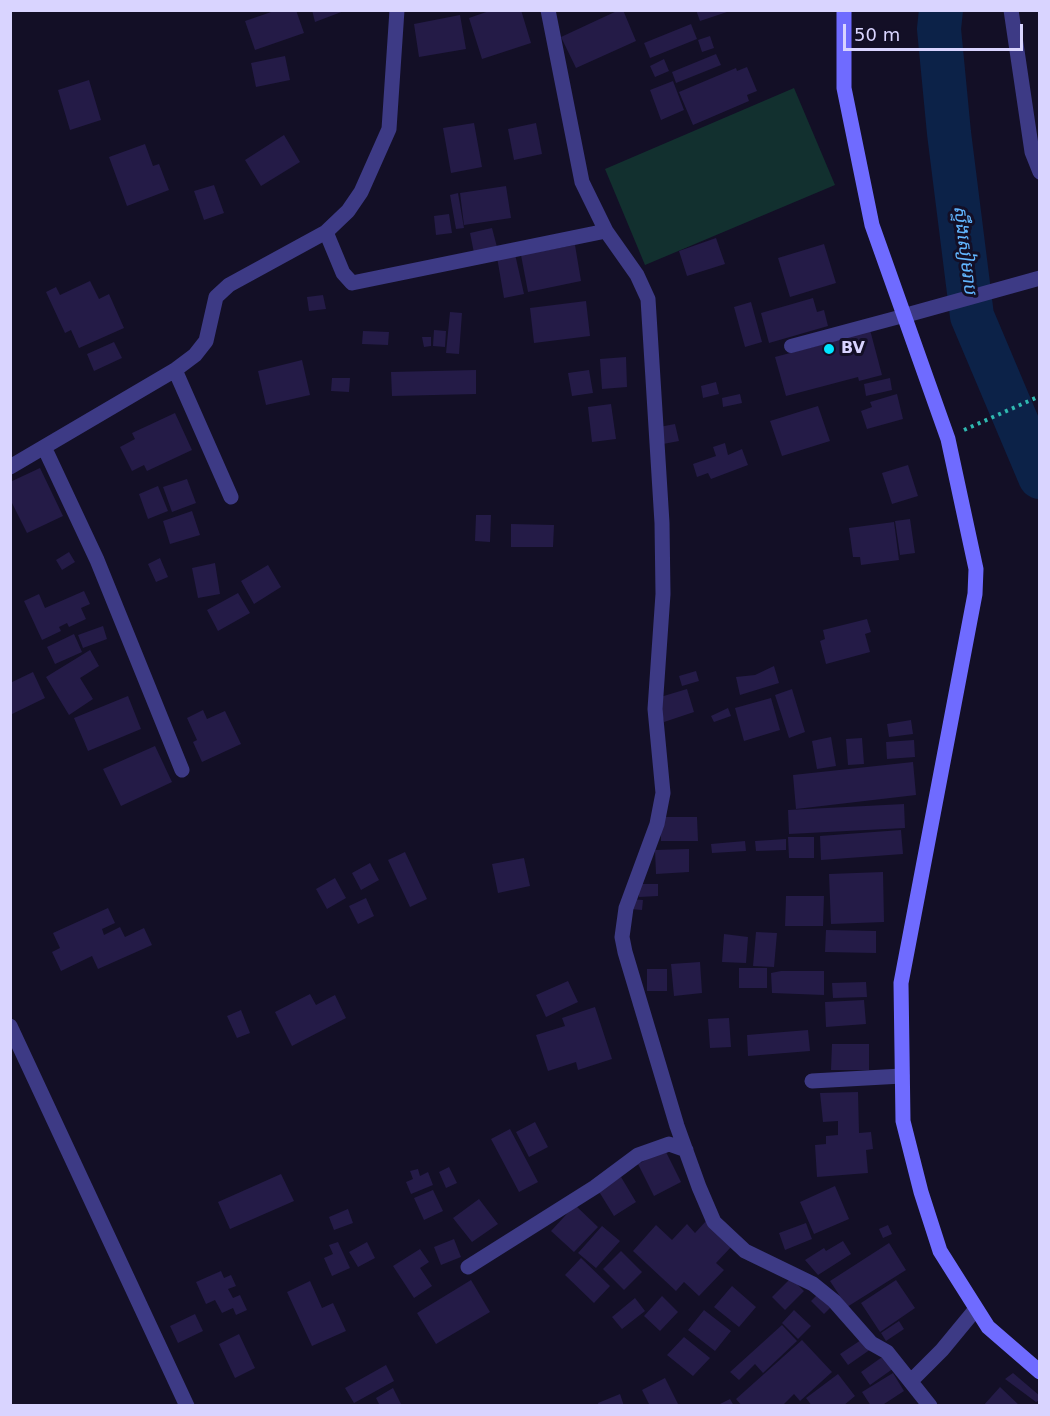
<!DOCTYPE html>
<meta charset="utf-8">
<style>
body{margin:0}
#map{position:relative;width:1050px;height:1416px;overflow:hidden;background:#130f26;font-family:"DejaVu Sans",sans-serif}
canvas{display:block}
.frame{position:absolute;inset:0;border:12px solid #d9d4ff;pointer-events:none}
.scale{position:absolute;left:843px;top:24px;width:180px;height:27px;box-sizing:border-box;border:3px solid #d9d4ff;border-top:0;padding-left:8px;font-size:18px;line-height:21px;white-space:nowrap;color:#d9d4ff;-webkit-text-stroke:4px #130f26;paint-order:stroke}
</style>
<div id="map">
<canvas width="1050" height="1416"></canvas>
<div class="frame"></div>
<div class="scale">50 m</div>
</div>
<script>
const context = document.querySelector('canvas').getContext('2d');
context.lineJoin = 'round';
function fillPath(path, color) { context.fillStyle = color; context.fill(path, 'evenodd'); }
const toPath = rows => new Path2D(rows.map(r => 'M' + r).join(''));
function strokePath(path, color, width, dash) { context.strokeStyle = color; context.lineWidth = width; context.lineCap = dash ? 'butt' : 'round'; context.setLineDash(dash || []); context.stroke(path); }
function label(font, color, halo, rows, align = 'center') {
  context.font = font + ' "DejaVu Sans","Noto Sans Khmer",sans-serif'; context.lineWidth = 6; context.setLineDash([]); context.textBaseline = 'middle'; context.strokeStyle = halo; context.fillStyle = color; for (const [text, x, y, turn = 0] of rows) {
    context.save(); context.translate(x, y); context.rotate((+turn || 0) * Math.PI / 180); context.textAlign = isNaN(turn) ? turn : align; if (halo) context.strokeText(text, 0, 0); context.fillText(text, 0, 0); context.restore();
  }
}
const green = toPath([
 [794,88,835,185,645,265,605,169]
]);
const river = toPath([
 [941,10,939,29,949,133,972,316,1040,477]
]);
const building = toPath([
 [277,10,296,10,304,33,255,50,245,21],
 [312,10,344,10,344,11,315,22],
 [492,10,521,10,531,43,482,59,469,18],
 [619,10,623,10,636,41,576,68,561,37],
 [696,10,730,10,730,11,700,21],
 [460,15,466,49,419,57,414,24],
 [691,24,697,39,650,58,644,43],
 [710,36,714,48,702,52,698,40],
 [716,54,721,65,676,83,672,72],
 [285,56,290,80,256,87,251,63],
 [664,59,669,71,655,77,650,66],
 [747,67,757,91,747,95,749,101,693,125,679,92,736,68,737,71],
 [89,80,101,120,70,130,58,90],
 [673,81,684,110,661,120,650,90],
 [474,123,482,167,451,173,443,128],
 [536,123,542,154,514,160,508,129],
 [284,135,300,162,261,186,245,160],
 [145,144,153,166,159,164,169,190,127,206,109,157],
 [214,185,224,213,204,220,194,191],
 [506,186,511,218,464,225,460,193],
 [458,193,464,228,456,229,450,195],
 [449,214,452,233,436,235,434,216],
 [492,228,497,247,474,253,470,233],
 [716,238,725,264,687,276,679,251],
 [824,244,836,283,790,297,778,258],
 [575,245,581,281,528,292,521,255],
 [515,254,524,294,504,298,497,257],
 [90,281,99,299,109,294,124,328,79,348,71,330,65,333,46,292,56,287,60,295],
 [323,295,326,309,309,311,307,297],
 [813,298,817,312,824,310,828,326,769,343,761,313],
 [586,301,590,336,534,343,530,308],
 [751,302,762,342,745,347,734,307],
 [450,312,462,313,459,354,446,353],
 [869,326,882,375,859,381,858,377,786,396,775,357,843,339,842,333],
 [434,330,446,331,445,347,433,346],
 [363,331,389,332,388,345,362,344],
 [422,337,431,337,431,346,424,347],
 [114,342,122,358,94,371,87,354],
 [626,357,627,387,602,389,600,359],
 [302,360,310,395,266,405,258,371],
 [476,370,476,394,392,396,391,372],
 [589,370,593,393,572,396,568,373],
 [332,378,350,378,349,392,331,391],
 [890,378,892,390,866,396,864,384],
 [716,382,719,394,703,398,701,386],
 [740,394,742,403,723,407,722,398],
 [897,394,903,419,867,429,861,411,872,407,870,402],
 [611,404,616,439,592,442,588,407],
 [818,406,830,441,782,456,770,421],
 [175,413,192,450,147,471,144,465,132,471,120,447,135,439,132,433],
 [675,424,679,441,663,444,659,427],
 [725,443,728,455,742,449,748,465,711,479,708,473,697,477,693,464,716,456,713,447],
 [908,465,918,496,892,504,882,473],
 [40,468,63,516,27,533,10,499,10,482],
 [187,479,196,503,172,512,163,487],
 [158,486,168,511,148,519,139,494],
 [192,511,200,535,170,544,163,521],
 [476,515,491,515,490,542,475,541],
 [910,519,915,553,900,555,895,521],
 [894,522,899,560,861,565,860,557,853,557,849,528],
 [511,524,554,525,553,547,511,547],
 [69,552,75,562,62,570,56,560],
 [160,558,168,577,156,582,148,564],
 [215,563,220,594,198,598,192,568],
 [268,565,281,587,254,604,241,581],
 [84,591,90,604,81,608,86,619,69,627,67,623,59,627,61,631,42,640,24,601,39,594,45,608],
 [238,593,250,613,218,631,207,610],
 [867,619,871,632,865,634,870,652,826,664,820,641,825,639,823,630],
 [103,626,107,639,83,648,78,635],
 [74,634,82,652,55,664,47,647],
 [90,650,99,666,80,678,93,699,69,715,46,677],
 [774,666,779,683,740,695,736,677,755,675],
 [696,671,699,681,682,686,679,676],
 [33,672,45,698,10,715,10,683],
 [687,689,694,712,664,722,657,698],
 [792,689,805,732,789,738,775,695],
 [128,696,141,729,88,751,74,718],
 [771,698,780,730,744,741,735,708],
 [728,708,731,716,714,722,711,716],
 [203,710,207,719,225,711,241,744,202,762,193,742,197,740,187,718],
 [911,720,913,734,889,737,887,724],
 [831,737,836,766,817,769,812,741],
 [862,738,864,764,848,765,846,739],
 [914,740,915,757,887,759,886,742],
 [155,746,172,782,121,806,103,769],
 [913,762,916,795,796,809,793,775],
 [904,804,905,828,789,834,788,810],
 [661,817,697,817,698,841,661,841],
 [901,830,903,854,821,860,820,836],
 [788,837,814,837,814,858,789,858],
 [786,839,786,850,756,851,755,841],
 [745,841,746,851,712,853,711,844],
 [689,849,689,872,656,874,655,850],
 [405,852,427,899,410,907,388,860],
 [524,858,530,886,498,893,492,864],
 [370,863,379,880,361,890,352,873],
 [883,872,884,922,831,924,829,874],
 [335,878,346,898,327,909,316,889],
 [639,884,658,884,658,896,639,897],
 [786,896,824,896,823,926,785,926],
 [366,898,374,916,358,924,349,906],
 [631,899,643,900,642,910,630,909],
 [108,908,115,923,102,929,104,935,120,927,125,937,144,928,152,945,98,969,92,956,61,971,52,952,60,948,53,933],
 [826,930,876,931,876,953,825,952],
 [756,932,777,933,774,967,753,966],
 [724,934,748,937,746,963,722,962],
 [700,962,702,993,674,996,671,964],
 [739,968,767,968,767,988,739,988],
 [647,969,667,969,667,991,647,991],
 [781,971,824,971,824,995,772,993,771,973],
 [568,981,578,1002,546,1017,536,995],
 [866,982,867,997,833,998,832,983],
 [310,994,316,1005,335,995,346,1018,292,1046,275,1012],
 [864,1000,866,1024,826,1027,825,1002],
 [595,1007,612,1059,578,1070,576,1062,548,1071,536,1035,565,1026,562,1018],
 [241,1010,250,1033,237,1038,227,1016],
 [729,1018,731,1047,710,1048,708,1019],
 [808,1030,810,1051,748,1056,747,1035],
 [832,1044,869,1044,869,1070,831,1070],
 [858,1092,859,1133,871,1132,873,1149,866,1150,868,1173,817,1177,815,1145,826,1144,826,1136,838,1135,838,1121,823,1122,820,1093],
 [535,1122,548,1147,529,1157,516,1132],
 [510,1129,538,1182,519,1192,491,1139],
 [665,1150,681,1182,654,1196,638,1164],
 [449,1167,457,1183,446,1188,439,1172],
 [418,1169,420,1176,428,1172,433,1185,411,1194,406,1182,413,1179,410,1171],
 [281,1174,294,1201,230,1229,218,1202],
 [621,1177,636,1202,614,1216,598,1190],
 [835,1186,849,1219,814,1234,800,1202],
 [433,1190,443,1211,424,1220,414,1198],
 [479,1199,498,1224,472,1242,453,1218],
 [575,1205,598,1227,574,1252,551,1231],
 [348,1209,353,1223,334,1230,329,1217],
 [706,1221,732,1246,716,1263,724,1270,699,1296,684,1282,676,1291,633,1251,656,1225,672,1240,687,1224,695,1233],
 [806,1223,812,1239,785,1250,779,1233],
 [888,1225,892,1234,883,1238,879,1229],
 [602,1226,620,1241,596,1268,578,1253],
 [454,1239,461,1257,441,1265,434,1247],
 [843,1241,851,1254,818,1275,805,1260,824,1248,826,1251],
 [338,1242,350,1268,332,1276,324,1258,333,1254,329,1245],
 [367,1242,375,1258,358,1267,349,1252],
 [889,1243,906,1270,847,1307,830,1281],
 [420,1249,429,1262,420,1268,432,1286,414,1298,393,1266],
 [621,1251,642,1272,624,1290,603,1269],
 [581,1258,610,1286,594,1303,565,1275],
 [221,1271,224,1278,231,1275,236,1286,228,1289,233,1298,240,1295,247,1310,236,1315,233,1308,222,1313,215,1300,206,1304,196,1282],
 [791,1278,804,1291,785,1310,772,1297],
 [471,1280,490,1312,436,1344,417,1313],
 [896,1280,915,1308,880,1332,861,1303],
 [310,1281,322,1308,333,1303,346,1331,312,1346,287,1292],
 [732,1286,756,1307,739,1327,714,1307],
 [818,1294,831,1307,824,1314,811,1301],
 [662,1296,678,1312,660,1331,644,1316],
 [635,1298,645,1311,622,1329,612,1317],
 [704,1310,731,1331,715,1351,688,1330],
 [794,1310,811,1326,798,1339,782,1323],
 [195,1314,203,1331,178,1343,170,1326],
 [899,1321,904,1329,886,1341,881,1333],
 [782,1325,797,1341,763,1373,755,1364,739,1380,730,1372],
 [239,1334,255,1368,235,1378,219,1344],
 [684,1337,710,1358,693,1376,667,1355],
 [864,1338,871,1349,848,1365,840,1354],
 [802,1340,832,1372,800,1401,794,1394,782,1406,742,1406,736,1399],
 [885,1355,894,1368,870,1385,861,1372],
 [386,1365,394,1381,354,1403,345,1388],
 [893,1373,904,1391,881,1406,871,1406,862,1392],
 [1013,1373,1040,1396,1040,1400,1036,1402,1005,1379],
 [838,1374,855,1396,843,1406,812,1406,806,1398],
 [665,1378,679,1406,650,1406,642,1390],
 [1000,1387,1020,1406,983,1406],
 [393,1388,402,1406,380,1406,376,1398],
 [620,1394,624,1406,599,1406,598,1403],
 [730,1399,734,1406,716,1406]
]);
const path = toPath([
 [964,430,1040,396]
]);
const lane = toPath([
 [791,346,903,316]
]);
const street = toPath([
 [548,10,582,182,606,231,637,275,648,299,662,523,663,594,655,709,663,793,657,824,626,908,622,937,625,952,677,1126,699,1187,714,1222,745,1251,813,1284,834,1301,871,1343,887,1352,930,1406],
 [1011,10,1032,152,1040,172],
 [326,232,343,273,352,283,606,231],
 [903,316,1040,278],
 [175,370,231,497],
 [44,447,97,560,182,770],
 [10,467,175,370,195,355,206,341,216,297,229,285,326,232,348,211,361,192,389,129,397,10],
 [10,1026,187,1406],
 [812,1081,902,1076],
 [468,1267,595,1187,638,1155,669,1144,686,1150],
 [911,1381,942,1350,975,1310]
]);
const secondary = toPath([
 [844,10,844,88,872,225,948,439,976,569,975,594,901,983,903,1121,921,1192,940,1251,988,1327,1040,1372]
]);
const markers = [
 [829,349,6,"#00e5ff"]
];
const poiNames = [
 ["BV",841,349]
];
const waterNames = [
 ["ស្ទឹងសៀមរាប",964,250,83]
];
fillPath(green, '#12302f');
strokePath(river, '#0c2248', 44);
fillPath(building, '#241b47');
strokePath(path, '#2fb8b0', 4, [3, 4.5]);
strokePath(lane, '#3d3a85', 14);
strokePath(street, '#3d3a85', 15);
strokePath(secondary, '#6f6bff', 15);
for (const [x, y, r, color] of markers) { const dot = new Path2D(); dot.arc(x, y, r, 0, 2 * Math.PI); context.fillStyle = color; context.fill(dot); strokePath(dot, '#130f26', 2); }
label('bold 16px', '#d9d4ff', '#130f26', poiNames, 'left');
label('italic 18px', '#62b6ff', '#130f26', waterNames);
</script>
